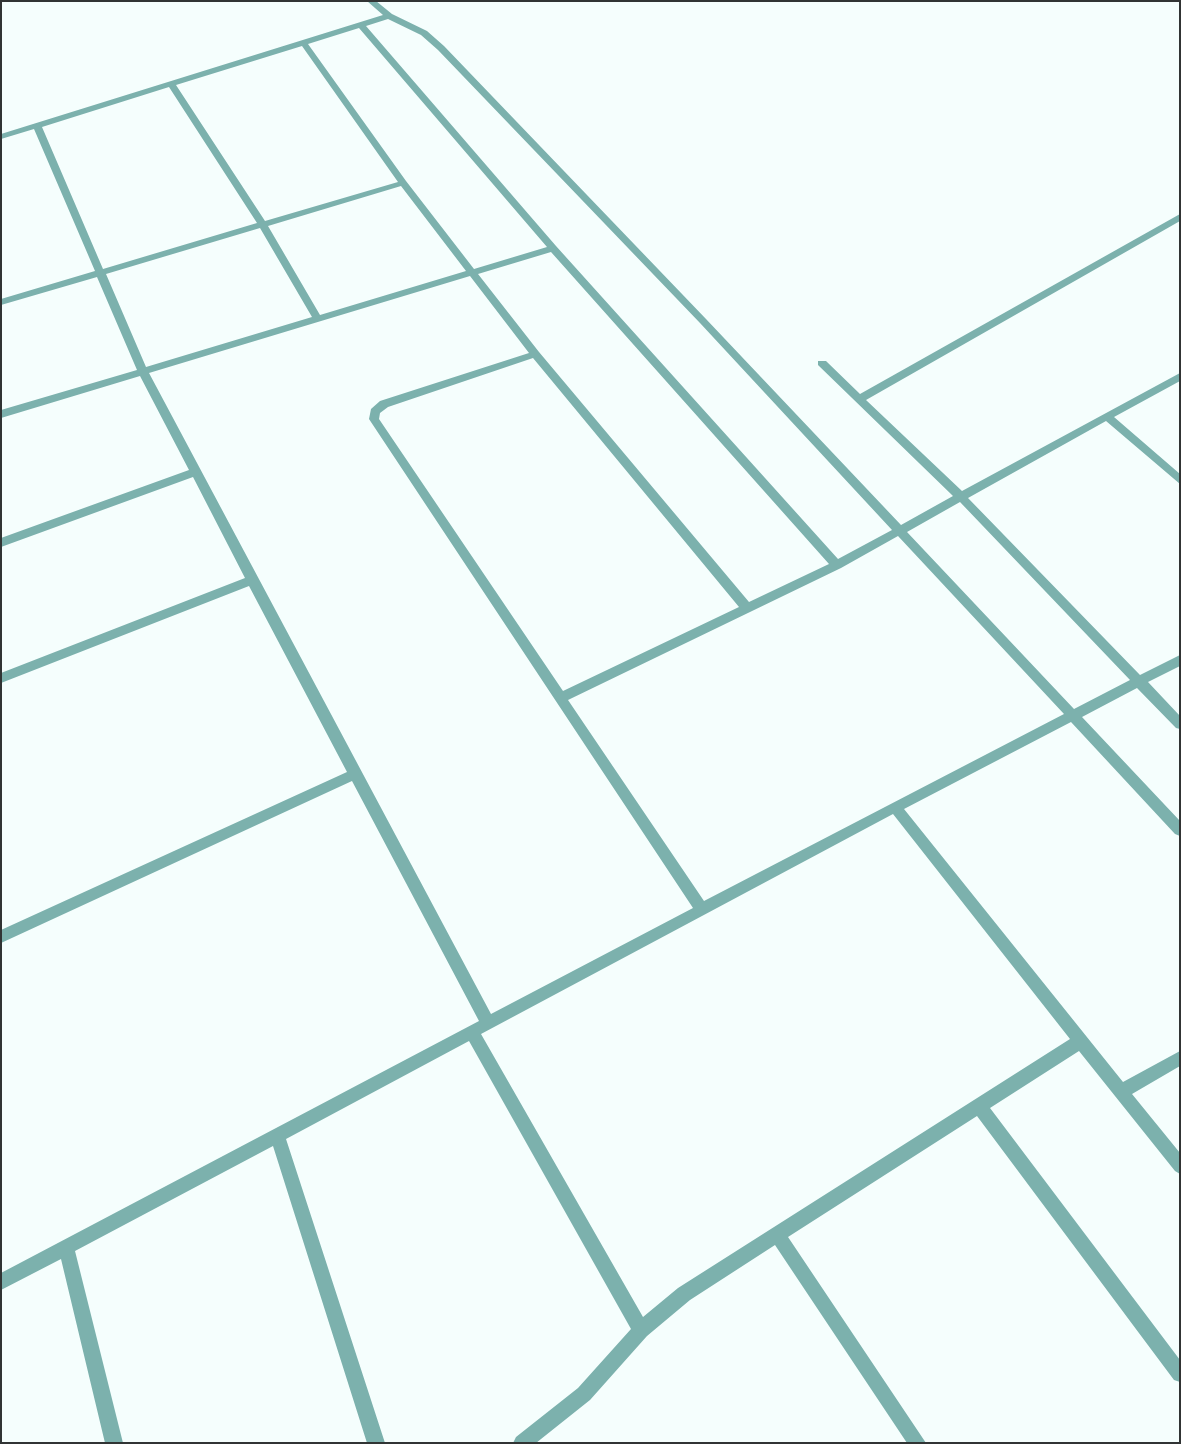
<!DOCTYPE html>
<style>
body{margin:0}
#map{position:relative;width:1181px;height:1444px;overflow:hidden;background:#f5fefd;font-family:"Crimson Pro",serif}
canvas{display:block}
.frame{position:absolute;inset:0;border:2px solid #313434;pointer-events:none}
</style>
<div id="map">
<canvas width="1181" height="1444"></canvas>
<div class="frame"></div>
</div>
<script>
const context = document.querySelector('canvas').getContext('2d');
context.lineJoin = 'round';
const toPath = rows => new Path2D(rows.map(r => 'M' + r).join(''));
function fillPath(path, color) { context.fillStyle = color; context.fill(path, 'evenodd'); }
const minor = toPath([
 [367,1,376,1,392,14,427,31,444,46,706,319,901,525,953,496,818,365,818,361,826,361,860,394,1180,214,1180,221,866,400,962,491,1180,373,1180,381,1114,417,1180,474,1180,484,1106,421,968,498,1140,675,1180,655,1180,666,1148,682,1180,716,1180,729,1176,728,1137,688,1082,717,1180,821,1180,836,1175,834,1071,722,904,809,1123,1082,1180,1051,1180,1066,1132,1094,1180,1153,1180,1174,1175,1171,1079,1051,990,1108,1180,1360,1180,1382,1174,1380,977,1116,788,1237,926,1443,907,1443,775,1245,690,1300,647,1336,590,1400,536,1443,513,1443,516,1437,578,1388,631,1329,469,1041,286,1139,385,1443,367,1443,273,1146,75,1251,123,1443,105,1443,61,1259,1,1290,1,1273,479,1021,352,781,1,943,1,930,347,772,249,586,1,683,1,673,245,578,193,477,1,547,1,538,189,470,140,376,1,418,1,410,137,370,97,277,1,305,1,299,95,271,34,129,1,139,1,134,383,15,367,1],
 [388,19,421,35,438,50,700,323,892,530,838,559,556,246,366,26,388,19],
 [359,28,547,247,474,269,406,181,308,44,359,28],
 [302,46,398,182,265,221,176,85,302,46],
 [169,87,257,223,103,269,42,127,169,87],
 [401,186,466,271,320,315,268,226,401,186],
 [260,228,312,317,146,367,106,274,260,228],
 [551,252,829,564,749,602,539,352,478,274,551,252],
 [470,276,529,353,380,401,371,409,369,419,693,908,491,1014,149,373,470,276],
 [533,358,739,607,563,691,379,419,380,413,388,407,533,358],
 [960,502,1130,680,1074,709,907,532,960,502],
 [898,536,1064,714,704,901,568,700,841,568,898,536],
 [893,814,1070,1039,678,1288,643,1317,481,1034,893,814]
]);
fillPath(minor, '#7cb1ad');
</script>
